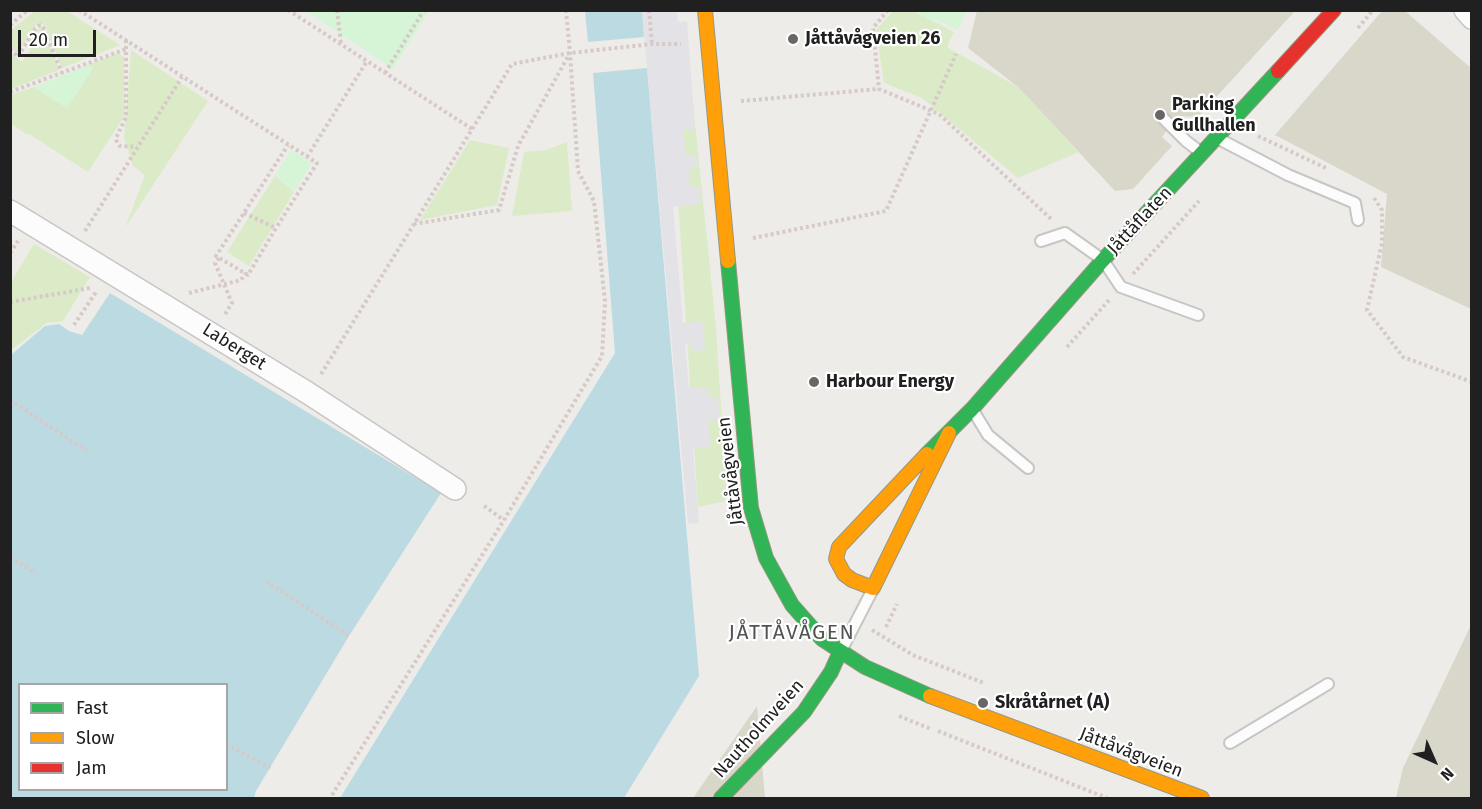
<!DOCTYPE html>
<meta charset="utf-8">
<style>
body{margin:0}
#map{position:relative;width:1482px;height:809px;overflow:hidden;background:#eeece9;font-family:"Fira Sans",sans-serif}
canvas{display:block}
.frame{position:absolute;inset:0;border:12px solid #202020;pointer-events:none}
.legend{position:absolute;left:18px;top:683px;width:210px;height:108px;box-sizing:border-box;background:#fff;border:2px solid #a6a6a6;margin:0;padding:8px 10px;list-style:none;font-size:18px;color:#202020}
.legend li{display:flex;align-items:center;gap:12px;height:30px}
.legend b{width:30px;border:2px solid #a6a6a6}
.north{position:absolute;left:1404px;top:731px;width:60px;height:60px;-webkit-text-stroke:4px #fff;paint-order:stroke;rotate:135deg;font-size:16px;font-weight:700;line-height:24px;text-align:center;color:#202020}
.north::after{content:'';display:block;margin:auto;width:21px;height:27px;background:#202020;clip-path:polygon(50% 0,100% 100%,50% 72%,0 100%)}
.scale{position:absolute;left:18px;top:30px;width:78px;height:27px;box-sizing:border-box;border:3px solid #202020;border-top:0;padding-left:8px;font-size:18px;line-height:21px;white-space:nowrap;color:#202020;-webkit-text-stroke:4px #fff;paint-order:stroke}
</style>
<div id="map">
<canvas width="1482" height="809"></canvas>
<div class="frame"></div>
<ul class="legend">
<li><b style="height:8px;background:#30b455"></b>Fast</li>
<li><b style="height:8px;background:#ff9f0a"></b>Slow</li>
<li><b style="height:8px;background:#e5322d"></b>Jam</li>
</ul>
<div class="north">N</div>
<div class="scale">20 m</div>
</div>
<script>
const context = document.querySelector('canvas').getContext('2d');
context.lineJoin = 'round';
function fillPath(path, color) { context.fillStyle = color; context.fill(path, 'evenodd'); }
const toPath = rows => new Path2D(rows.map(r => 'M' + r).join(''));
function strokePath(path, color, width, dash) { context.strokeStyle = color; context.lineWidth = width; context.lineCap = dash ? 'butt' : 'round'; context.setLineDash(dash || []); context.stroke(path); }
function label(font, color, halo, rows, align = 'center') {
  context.font = font + ' "Fira Sans",sans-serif'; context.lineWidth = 4.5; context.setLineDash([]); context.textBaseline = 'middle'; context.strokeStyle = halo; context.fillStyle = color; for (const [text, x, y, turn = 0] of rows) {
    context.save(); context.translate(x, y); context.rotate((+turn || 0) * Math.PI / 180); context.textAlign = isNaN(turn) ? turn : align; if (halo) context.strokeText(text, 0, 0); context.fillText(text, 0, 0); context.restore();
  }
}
const construction = toPath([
 [977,11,1295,11,1198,117,1178,116,1162,137,1172,146,1133,189,1115,191,1018,87,968,48],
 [1382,11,1405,11,1471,68,1471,309,1381,267,1387,194,1275,135],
 [1471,625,1471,798,1396,798,1403,768],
 [757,706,765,798,693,798]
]);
const grass = toPath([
 [912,10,954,32,947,47,1018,87,1079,152,1018,178,922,98,884,83,876,30,893,11],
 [35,11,67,11,120,45,62,68,45,25,39,23,35,26,17,54,11,46,11,30],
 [42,27,59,70,11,89,11,54,22,62,38,36,35,34,36,30],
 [131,50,208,101,125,228,145,175,133,166,124,138],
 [118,53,124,57,125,115,88,172,29,134,28,135,11,124,10,95,34,87,67,108,93,68,88,65],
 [690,74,716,327,727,501,698,507,670,76],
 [470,140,509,148,497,205,420,220],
 [567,142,572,211,512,216,524,152,546,150],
 [275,176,294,192,249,266,227,252],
 [34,244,90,277,63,321,47,323,11,350,11,282]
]);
const park = toPath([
 [306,11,429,11,393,69],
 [918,11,967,11,958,30,931,18,928,20],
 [88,65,93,68,67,108,34,87],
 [291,150,312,163,294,192,275,176]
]);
const plaza = toPath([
 [642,11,677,11,678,22,687,21,695,129,683,130,686,155,697,155,698,166,689,167,690,187,700,187,701,204,673,207,683,323,702,322,705,350,692,351,691,343,685,344,689,388,708,387,709,398,718,398,720,420,708,421,710,447,693,449,699,523,688,524]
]);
const water = toPath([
 [585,11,642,11,644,37,588,42],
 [647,68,699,676,624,798,340,798,615,353,593,73],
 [110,293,441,493,349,636,256,791,254,798,11,798,11,355,45,326,59,324,69,331,82,335],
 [20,684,226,684,226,790,20,790]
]);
const path = toPath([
 [79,10,317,163,276,228],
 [288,10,472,129],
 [337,10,341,43],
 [566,10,570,53,518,146,499,210,414,224,512,64,570,53,652,44,681,44],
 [649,10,652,44],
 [888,10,873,28,879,89,939,114,1051,219],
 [10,25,28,10],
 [1358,28,1373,10],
 [126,40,126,117,116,138,117,143,120,146,137,147],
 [10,49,18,57,35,29,40,25,43,27,62,73],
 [385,73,424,10],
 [10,92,126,49],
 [741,101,879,89],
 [1258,136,1328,169],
 [307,157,367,61],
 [1374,198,1382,210,1382,243,1367,310,1403,357,1472,382],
 [244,213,276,228,248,275,216,256,288,145],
 [85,231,182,77],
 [753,238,886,211,956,54],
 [10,253,18,241],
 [219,258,215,263,232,303,224,316],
 [1133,274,1199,201],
 [189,293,241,280,246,273],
 [10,302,90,288],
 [74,325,96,292],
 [1067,347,1110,299],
 [321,374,414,224],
 [10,400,87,451],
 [484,506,504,520],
 [10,557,36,573],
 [266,581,349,636],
 [886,627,897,604],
 [872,630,913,655,984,683],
 [899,716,931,729],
 [938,731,1107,798],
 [226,744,270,768],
 [332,795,504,520,602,356,605,301,594,201,578,171,570,53]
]);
const lane = toPath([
 [1160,115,1186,141,1199,151],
 [1219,139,1288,175,1355,203,1358,220],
 [1041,241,1065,233,1103,260,1121,287,1198,315],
 [974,412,988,435,1028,468],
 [842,649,873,589],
 [1230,743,1328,684]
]);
const street = toPath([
 [1465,10,1472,18],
 [10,211,308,393,455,489]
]);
const fast = toPath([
 [728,261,751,508,766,558,792,605,822,639,865,667,930,696],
 [927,454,972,409,1103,260,1278,71],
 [721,798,804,712,831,672,840,652]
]);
const slow = toPath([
 [705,10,728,261],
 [927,454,839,547,836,559,844,574,852,580,873,588,949,433],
 [930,696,1202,798]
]);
const jam = toPath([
 [1278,71,1334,10]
]);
const markers = [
 [793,39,6,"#686766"],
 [1160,115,6,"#686766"],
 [814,382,6,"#686766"],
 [983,703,6,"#686766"]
];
const poiNames = [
 ["Jåttåvågveien 26",805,39],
 ["Parking",1172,105],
 ["Gullhallen",1172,126],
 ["Harbour Energy",826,382],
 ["Skråtårnet (A)",995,703]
];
const streetNames = [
 ["Jåttåflaten",1140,221,-47],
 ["Laberget",234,347,32],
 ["Jåttåvågveien",731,471,-97],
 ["Nautholmveien",759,729,-48],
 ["Jåttåvågveien",1131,753,21]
];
const quarterNames = [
 ["JÅTTÅVÅGEN",792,633]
];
fillPath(construction, '#d8d7ca');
fillPath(grass, '#dbebc7');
fillPath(park, '#d6f4d6');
fillPath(plaza, '#e3e2e7');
fillPath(water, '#bcdae2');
strokePath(lane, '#c7c6c5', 14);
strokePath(street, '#c7c6c5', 24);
strokePath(fast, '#979880', 16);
strokePath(slow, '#979880', 16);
strokePath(jam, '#979880', 16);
strokePath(path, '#d7c9c7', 4, [3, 3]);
strokePath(lane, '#fcfcfc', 10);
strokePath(street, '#fcfcfc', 21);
strokePath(fast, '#30b455', 14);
strokePath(slow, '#ff9f0a', 14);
strokePath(jam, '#e5322d', 14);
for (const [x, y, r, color] of markers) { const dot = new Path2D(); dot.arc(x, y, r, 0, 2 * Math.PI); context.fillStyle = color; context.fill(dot); strokePath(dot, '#fff', 2); }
label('bold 18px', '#202020', '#fff', poiNames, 'left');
label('18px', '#202020', '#fff', streetNames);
context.letterSpacing = '1.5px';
label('21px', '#535353', '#fff', quarterNames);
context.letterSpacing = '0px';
</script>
